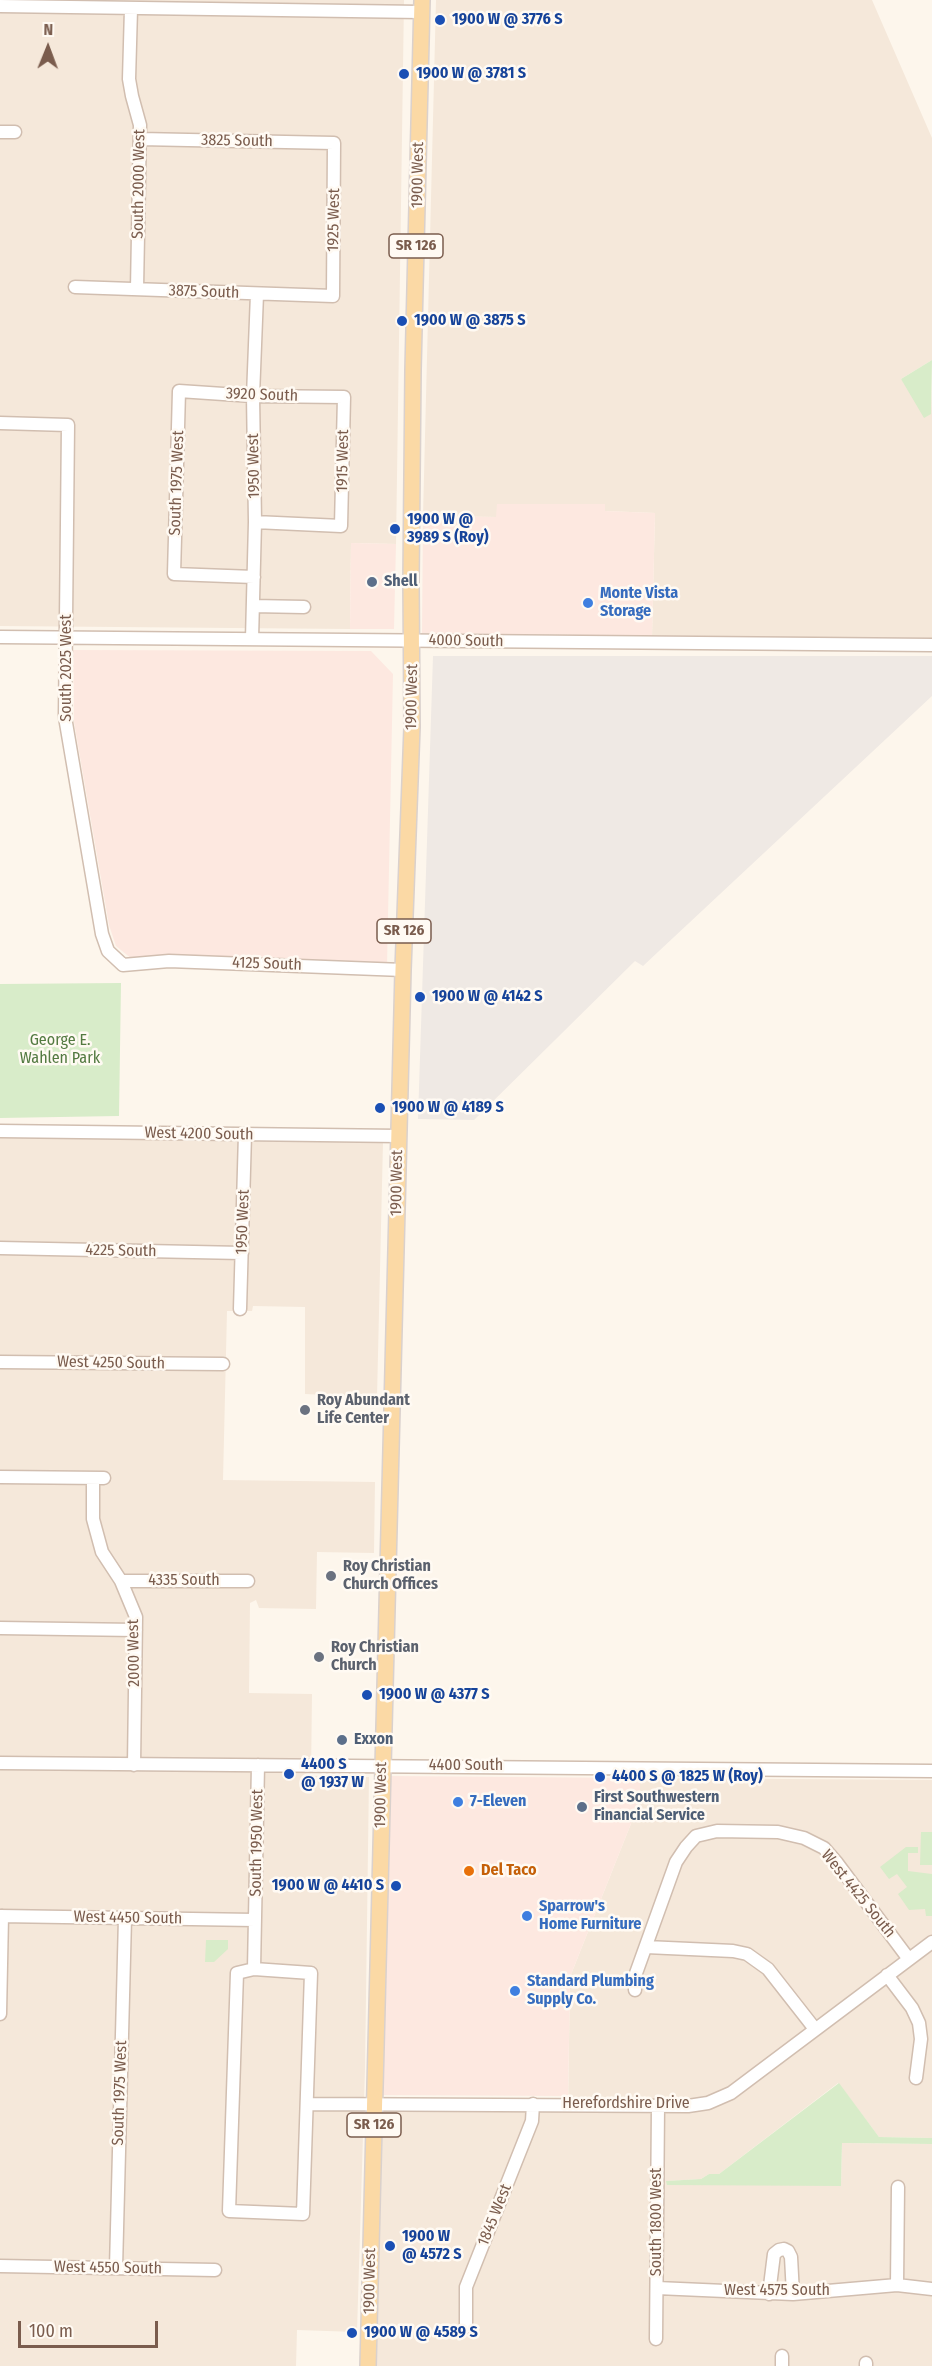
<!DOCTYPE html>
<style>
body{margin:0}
#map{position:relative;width:932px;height:2366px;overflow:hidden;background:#fdf6ec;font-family:"Fira Sans Condensed",sans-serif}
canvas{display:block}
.north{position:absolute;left:18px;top:18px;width:60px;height:60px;-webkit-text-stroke:4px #fffaf3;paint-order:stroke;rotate:1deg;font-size:16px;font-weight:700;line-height:24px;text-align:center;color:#7a5c4d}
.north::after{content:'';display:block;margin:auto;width:21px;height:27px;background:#7a5c4d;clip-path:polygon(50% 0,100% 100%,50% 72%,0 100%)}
.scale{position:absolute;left:18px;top:2321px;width:140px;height:27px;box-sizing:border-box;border:3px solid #7a5c4d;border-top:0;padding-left:8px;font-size:18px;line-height:21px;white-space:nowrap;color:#7a5c4d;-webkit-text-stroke:4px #fffaf3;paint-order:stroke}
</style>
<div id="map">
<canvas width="932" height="2366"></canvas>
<div class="north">N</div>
<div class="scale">100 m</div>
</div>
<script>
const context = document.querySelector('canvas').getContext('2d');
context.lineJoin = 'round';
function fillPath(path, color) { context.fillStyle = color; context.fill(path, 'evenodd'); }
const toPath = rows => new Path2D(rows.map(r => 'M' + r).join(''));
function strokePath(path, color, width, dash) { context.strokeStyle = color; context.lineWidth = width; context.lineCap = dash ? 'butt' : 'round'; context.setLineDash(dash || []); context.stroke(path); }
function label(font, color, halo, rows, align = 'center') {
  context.font = font + ' "Fira Sans Condensed",sans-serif'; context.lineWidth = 5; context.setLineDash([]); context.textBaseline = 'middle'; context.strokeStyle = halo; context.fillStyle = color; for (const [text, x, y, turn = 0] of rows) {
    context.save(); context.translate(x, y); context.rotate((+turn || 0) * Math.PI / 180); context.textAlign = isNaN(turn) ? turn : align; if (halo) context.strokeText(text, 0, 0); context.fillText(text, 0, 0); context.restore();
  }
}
const residential = toPath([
 [0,0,404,0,396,544,351,543,350,629,0,626],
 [436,0,872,0,932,138,932,360,901,379,931,414,932,387,932,640,652,636,655,513,605,511,604,504,498,504,497,517,423,516],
 [0,1136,383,1142,377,1397,305,1394,305,1307,253,1306,252,1311,227,1311,223,1480,375,1482,374,1553,317,1552,316,1609,259,1608,256,1600,250,1603,249,1693,312,1694,311,1776,369,1777,365,2069,357,2332,297,2330,296,2366,0,2366],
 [640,1778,932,1780,932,2138,879,2137,838,2083,719,2174,709,2174,701,2179,667,2181,841,2185,842,2143,932,2144,932,2366,376,2366,379,2107,568,2111,570,1977,640,1801]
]);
const commercial = toPath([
 [497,504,605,504,605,511,655,513,652,636,422,633,423,516,496,517],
 [351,543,396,544,394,629,350,629],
 [73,650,371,651,393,674,387,966,138,964,116,946,109,925,74,722],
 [388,1776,640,1778,640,1801,570,1977,568,2096,379,2095]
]);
const industrial = toPath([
 [433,656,932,656,932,696,643,966,635,961,474,1120,420,1119,418,1119]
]);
const green = toPath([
 [932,360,931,414,924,418,901,379],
 [121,983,119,1116,0,1118,0,984],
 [921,1832,932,1832,932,1865,920,1865],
 [906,1847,918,1847,918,1853,908,1853,908,1871,932,1874,932,1916,926,1916,925,1909,909,1910,898,1894,907,1887,897,1874,889,1879,880,1867],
 [206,1940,228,1940,228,1949,214,1962,205,1962],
 [839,2083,879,2137,932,2138,932,2144,842,2143,841,2186,667,2185,666,2181,701,2179,709,2174,719,2174]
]);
const minor = toPath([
 [0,6,421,12],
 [131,9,129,79,132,96,140,125,137,289],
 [0,132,15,132],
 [75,287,333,296,334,143,140,139],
 [0,423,68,425,65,717,102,934,108,951,123,965,169,961,403,970],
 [254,577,174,574,179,391,253,396,344,397,341,526,255,522],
 [253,606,304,607],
 [0,637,932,645],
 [252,639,255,522,253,396,257,294],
 [0,1131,399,1136],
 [0,1248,242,1253],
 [240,1309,245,1134],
 [0,1362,223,1364],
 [0,1477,104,1478],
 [93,1478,93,1519,102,1552,121,1581,136,1617,134,1765],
 [121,1581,248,1581],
 [0,1628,136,1630],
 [0,1763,932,1771],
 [0,1916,255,1920],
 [646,1947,733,1951,747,1954,768,1969,815,2029],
 [254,1969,311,1973,303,2214,229,2211,237,1973,254,1969,258,1765],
 [887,1975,912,2008,919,2023,921,2039,916,2078],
 [635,1990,635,1976,676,1862,686,1847,696,1836,717,1831,778,1832,804,1838,824,1848,837,1863,908,1958],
 [0,2014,2,1916],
 [307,2104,688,2106,708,2103,731,2093,932,1942],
 [0,2266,215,2270],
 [116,2268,125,1918],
 [897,2285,898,2187],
 [657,2288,793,2294,897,2285,932,2289],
 [769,2294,774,2254,779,2250,784,2249,788,2251,791,2257,793,2294],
 [466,2327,466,2287,532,2121,533,2104],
 [656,2339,658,2106],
 [782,2366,782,2356],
 [866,2366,866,2363]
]);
const major = toPath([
 [368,2366,403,970,412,727,411,581,413,370,422,0]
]);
const markers = [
 [440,20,6,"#1a4fb4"],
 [404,74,6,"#1a4fb4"],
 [402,321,6,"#1a4fb4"],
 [395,529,6,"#1a4fb4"],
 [372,582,6,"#5c6f8a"],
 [588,603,6,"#3f7fe0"],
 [420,997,6,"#1a4fb4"],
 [380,1108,6,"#1a4fb4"],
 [305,1410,6,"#6b7280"],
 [331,1576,6,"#6b7280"],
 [319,1657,6,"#6b7280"],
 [367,1695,6,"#1a4fb4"],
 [342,1740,6,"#5c6f8a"],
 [289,1774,6,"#1a4fb4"],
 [600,1777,6,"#1a4fb4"],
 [458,1802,6,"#3f7fe0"],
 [582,1807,6,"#5c6f8a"],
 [469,1871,6,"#e8710a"],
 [396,1886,6,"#1a4fb4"],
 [527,1916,6,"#3f7fe0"],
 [515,1991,6,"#3f7fe0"],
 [390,2246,6,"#1a4fb4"],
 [352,2333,6,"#1a4fb4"]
];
const shields = [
 [416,246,54],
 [404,931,54],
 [374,2125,54]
];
const shieldNames = [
 ["SR 126",416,246],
 ["SR 126",404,931],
 ["SR 126",374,2125]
];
const transitNames = [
 ["1900 W @ 3776 S",452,20],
 ["1900 W @ 3781 S",416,74],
 ["1900 W @ 3875 S",414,321],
 ["1900 W @",407,520],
 ["3989 S (Roy)",407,538],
 ["1900 W @ 4142 S",432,997],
 ["1900 W @ 4189 S",392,1108],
 ["1900 W @ 4377 S",379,1695],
 ["4400 S",301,1765],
 ["@ 1937 W",301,1783],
 ["4400 S @ 1825 W (Roy)",612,1777],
 ["1900 W @ 4410 S",384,1886,"right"],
 ["1900 W",402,2237],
 ["@ 4572 S",402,2255],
 ["1900 W @ 4589 S",364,2333]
];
const streetNames = [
 ["3825 South",237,141,1],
 ["1900 West",418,175,-89],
 ["South 2000 West",139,184,-89],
 ["1925 West",334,220,-89],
 ["3875 South",204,292,2],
 ["3920 South",262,395,2],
 ["1915 West",343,461,-89],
 ["1950 West",254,466,-91],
 ["South 1975 West",177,483,-88],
 ["4000 South",466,641,1],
 ["South 2025 West",67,668,-90],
 ["1900 West",412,697,-89],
 ["4125 South",267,964,2],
 ["West 4200 South",199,1134,1],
 ["1900 West",397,1183,-89],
 ["1950 West",243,1222,-88],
 ["4225 South",121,1251,1],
 ["West 4250 South",111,1363,1],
 ["4335 South",184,1581],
 ["2000 West",134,1653,-91],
 ["4400 South",466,1766],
 ["1900 West",381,1795,-89],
 ["South 1950 West",257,1843,-89],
 ["West 4425 South",858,1894,51],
 ["West 4450 South",128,1918,1],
 ["South 1975 West",120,2093,-88],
 ["Herefordshire Drive",626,2104],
 ["1845 West",495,2215,-68],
 ["South 1800 West",657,2222,-90],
 ["West 4550 South",108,2268,1],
 ["1900 West",370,2281,-89],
 ["West 4575 South",777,2291]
];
const serviceNames = [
 ["Shell",384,582],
 ["Exxon",354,1740],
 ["First Southwestern",594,1798],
 ["Financial Service",594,1816]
];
const shopNames = [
 ["Monte Vista",600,594],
 ["Storage",600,612],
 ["7-Eleven",470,1802],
 ["Sparrow's",539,1907],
 ["Home Furniture",539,1925],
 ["Standard Plumbing",527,1982],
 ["Supply Co.",527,2000]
];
const parkNames = [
 ["George E.",60,1041],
 ["Wahlen Park",60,1059]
];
const worshipNames = [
 ["Roy Abundant",317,1401],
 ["Life Center",317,1419],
 ["Roy Christian",343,1567],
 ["Church Offices",343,1585],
 ["Roy Christian",331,1648],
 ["Church",331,1666]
];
const foodNames = [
 ["Del Taco",481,1871]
];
fillPath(residential, '#f5e8da');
fillPath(commercial, '#fde8e0');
fillPath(industrial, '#efe9e4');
fillPath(green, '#d8ecc9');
strokePath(minor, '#d1beb0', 15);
strokePath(major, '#dad1cd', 18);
strokePath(minor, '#fff', 12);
strokePath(major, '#fbd9a5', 15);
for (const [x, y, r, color] of markers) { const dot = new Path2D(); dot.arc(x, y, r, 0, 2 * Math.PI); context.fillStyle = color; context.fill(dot); strokePath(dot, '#fffaf3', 2); }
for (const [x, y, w] of shields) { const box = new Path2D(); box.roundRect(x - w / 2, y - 12, w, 24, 4.5); context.fillStyle = '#fffaf3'; context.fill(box); strokePath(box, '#7a5c4d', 1.5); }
label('bold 15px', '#7a5c4d', null, shieldNames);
label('bold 16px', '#164399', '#fffaf3', transitNames, 'left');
label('16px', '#7a5c4d', '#fffaf3', streetNames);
label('bold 16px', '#4e5e75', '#fffaf3', serviceNames, 'left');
label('bold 16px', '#366cbe', '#fffaf3', shopNames, 'left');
label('16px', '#537a41', '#fffaf3', parkNames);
label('bold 16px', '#5b616d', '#fffaf3', worshipNames, 'left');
label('bold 16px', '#c56008', '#fffaf3', foodNames, 'left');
</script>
